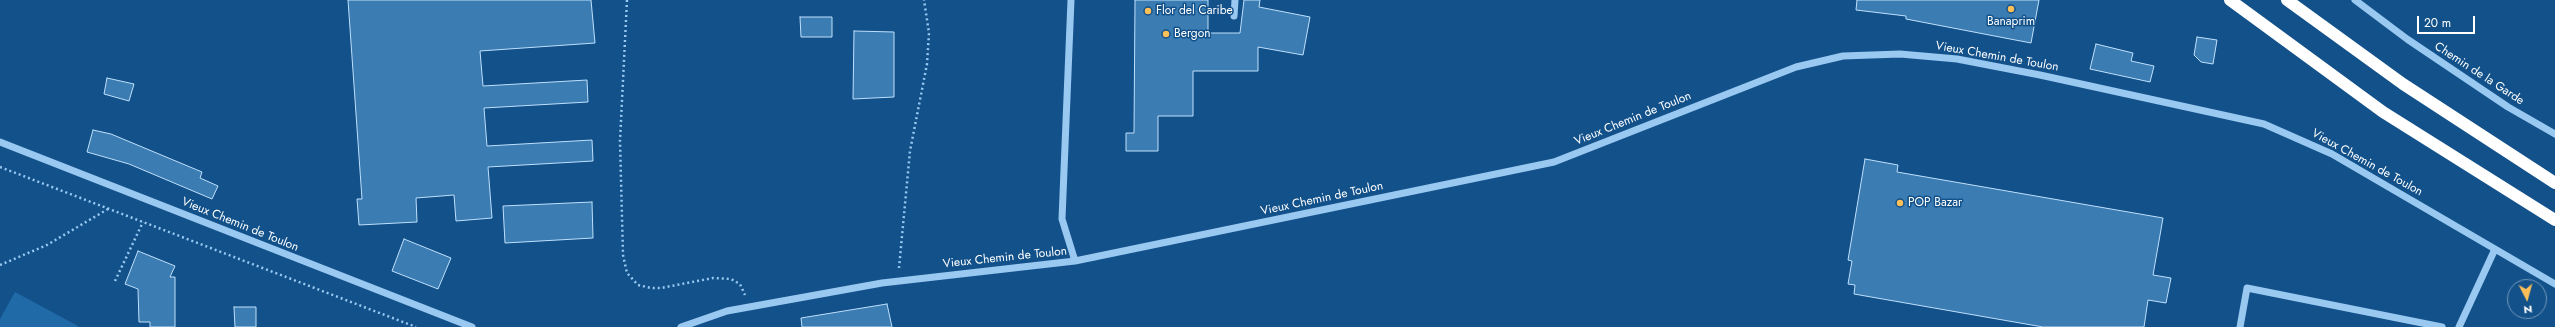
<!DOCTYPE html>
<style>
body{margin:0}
#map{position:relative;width:2555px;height:327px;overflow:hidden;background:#12518a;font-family:Jost,sans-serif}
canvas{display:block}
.north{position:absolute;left:2507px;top:279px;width:40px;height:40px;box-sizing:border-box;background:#12518a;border:1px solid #7197b9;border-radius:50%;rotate:174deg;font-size:11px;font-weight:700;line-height:16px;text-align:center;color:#fff}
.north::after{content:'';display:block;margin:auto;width:14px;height:18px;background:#ffbf58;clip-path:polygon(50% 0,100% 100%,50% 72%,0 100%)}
.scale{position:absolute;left:2417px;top:16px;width:58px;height:18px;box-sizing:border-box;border:2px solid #fff;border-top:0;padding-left:5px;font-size:12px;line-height:14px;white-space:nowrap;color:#fff;-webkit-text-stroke:3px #12518a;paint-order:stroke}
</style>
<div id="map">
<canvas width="2555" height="327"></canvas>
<div class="north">N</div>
<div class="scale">20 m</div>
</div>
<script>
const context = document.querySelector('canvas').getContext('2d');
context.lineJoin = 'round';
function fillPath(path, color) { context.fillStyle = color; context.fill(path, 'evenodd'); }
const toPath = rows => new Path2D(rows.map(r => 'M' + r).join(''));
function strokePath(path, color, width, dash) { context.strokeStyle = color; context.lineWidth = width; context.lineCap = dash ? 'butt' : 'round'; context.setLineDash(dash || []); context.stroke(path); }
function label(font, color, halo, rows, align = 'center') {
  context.font = font + ' Jost,sans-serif'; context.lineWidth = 3; context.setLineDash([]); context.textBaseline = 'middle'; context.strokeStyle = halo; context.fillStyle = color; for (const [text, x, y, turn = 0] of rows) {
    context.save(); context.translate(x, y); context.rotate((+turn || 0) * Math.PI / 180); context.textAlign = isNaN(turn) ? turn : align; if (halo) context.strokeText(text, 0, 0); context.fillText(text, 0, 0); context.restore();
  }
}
const green = toPath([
 [15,292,78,326,78,327,0,327,0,319]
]);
const building = toPath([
 [348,0,591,0,595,43,480,51,483,86,587,80,588,102,484,108,487,146,592,140,593,161,488,167,492,218,456,221,454,195,416,198,417,222,359,225,357,199,362,199,348,0],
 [1135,0,1208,0,1208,33,1240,33,1244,0,1260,0,1259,7,1310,17,1303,55,1258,47,1258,71,1193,71,1193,116,1158,116,1158,151,1126,151,1126,133,1134,133,1135,0],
 [1857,0,2039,0,2031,43,1906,19,1906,16,1856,10,1857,0],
 [800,17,832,17,832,37,801,37,800,17],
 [854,31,894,32,894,97,853,99,854,31],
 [2197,37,2217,40,2213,64,2201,62,2194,55,2197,37],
 [2096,44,2133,53,2131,61,2154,66,2150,82,2090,69,2096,44],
 [107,78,134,84,129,101,104,94,107,78],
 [93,130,111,134,202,172,200,178,218,186,212,199,129,164,87,152,93,130],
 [1865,159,1898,165,1897,172,2163,218,2153,275,2171,278,2166,303,2148,300,2144,327,2043,327,1854,294,1855,285,1848,284,1852,261,1848,260,1865,159],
 [592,202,593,238,505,243,503,206,592,202],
 [404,239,451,258,438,289,392,271,404,239],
 [138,251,175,266,170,277,175,277,175,327,150,327,150,322,139,322,138,289,125,284,138,251],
 [887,304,892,327,802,327,801,318,887,304],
 [234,307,256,307,256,327,235,327,234,307]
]);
const path = toPath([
 [627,0,620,141,623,255,627,273,638,285,651,288,661,288,713,278,731,279,740,284,745,295],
 [0,167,416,327],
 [0,265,47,245,108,209],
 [899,268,910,151,927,64,929,33,924,0],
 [115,281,143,222]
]);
const minor = toPath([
 [1071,0,1062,219,1075,261],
 [2355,0,2407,39,2508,107,2555,134],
 [1234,16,1235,0],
 [0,142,472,327],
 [681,327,727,311,882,283,1075,261,1554,162,1796,67,1843,56,1900,54,1957,59,2040,75,2264,124,2332,154,2555,284],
 [2240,327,2247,288,2442,327],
 [2459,327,2495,249]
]);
const highway = toPath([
 [2230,0,2383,112,2555,220],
 [2287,0,2403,84,2555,183]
]);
const markers = [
 [2011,9,4,"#ffbf58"],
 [1148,11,4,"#ffbf58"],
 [1166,34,4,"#ffbf58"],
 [1900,203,4,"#ffbf58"]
];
const poiNames = [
 ["Flor del Caribe",1156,11],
 ["Banaprim",2011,22,"center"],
 ["Bergon",1174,34],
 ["POP Bazar",1908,203]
];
const streetNames = [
 ["Vieux Chemin de Toulon",1997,57,10],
 ["Chemin de la Garde",2479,74,33],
 ["Vieux Chemin de Toulon",1633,119,-22],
 ["Vieux Chemin de Toulon",2367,163,29],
 ["Vieux Chemin de Toulon",1322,199,-12],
 ["Vieux Chemin de Toulon",240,225,22],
 ["Vieux Chemin de Toulon",1005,258,-6]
];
fillPath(green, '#216aa8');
fillPath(building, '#3b7cb3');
strokePath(building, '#bfe0fc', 1);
strokePath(path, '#99c8f1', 2.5, [2, 3]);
strokePath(minor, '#99c8f1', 7);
strokePath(highway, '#fff', 12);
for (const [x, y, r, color] of markers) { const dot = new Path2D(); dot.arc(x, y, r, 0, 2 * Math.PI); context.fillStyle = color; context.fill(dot); strokePath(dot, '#12518a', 1.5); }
label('12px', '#fff', '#12518a', poiNames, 'left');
label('12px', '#fff', '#12518a', streetNames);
</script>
